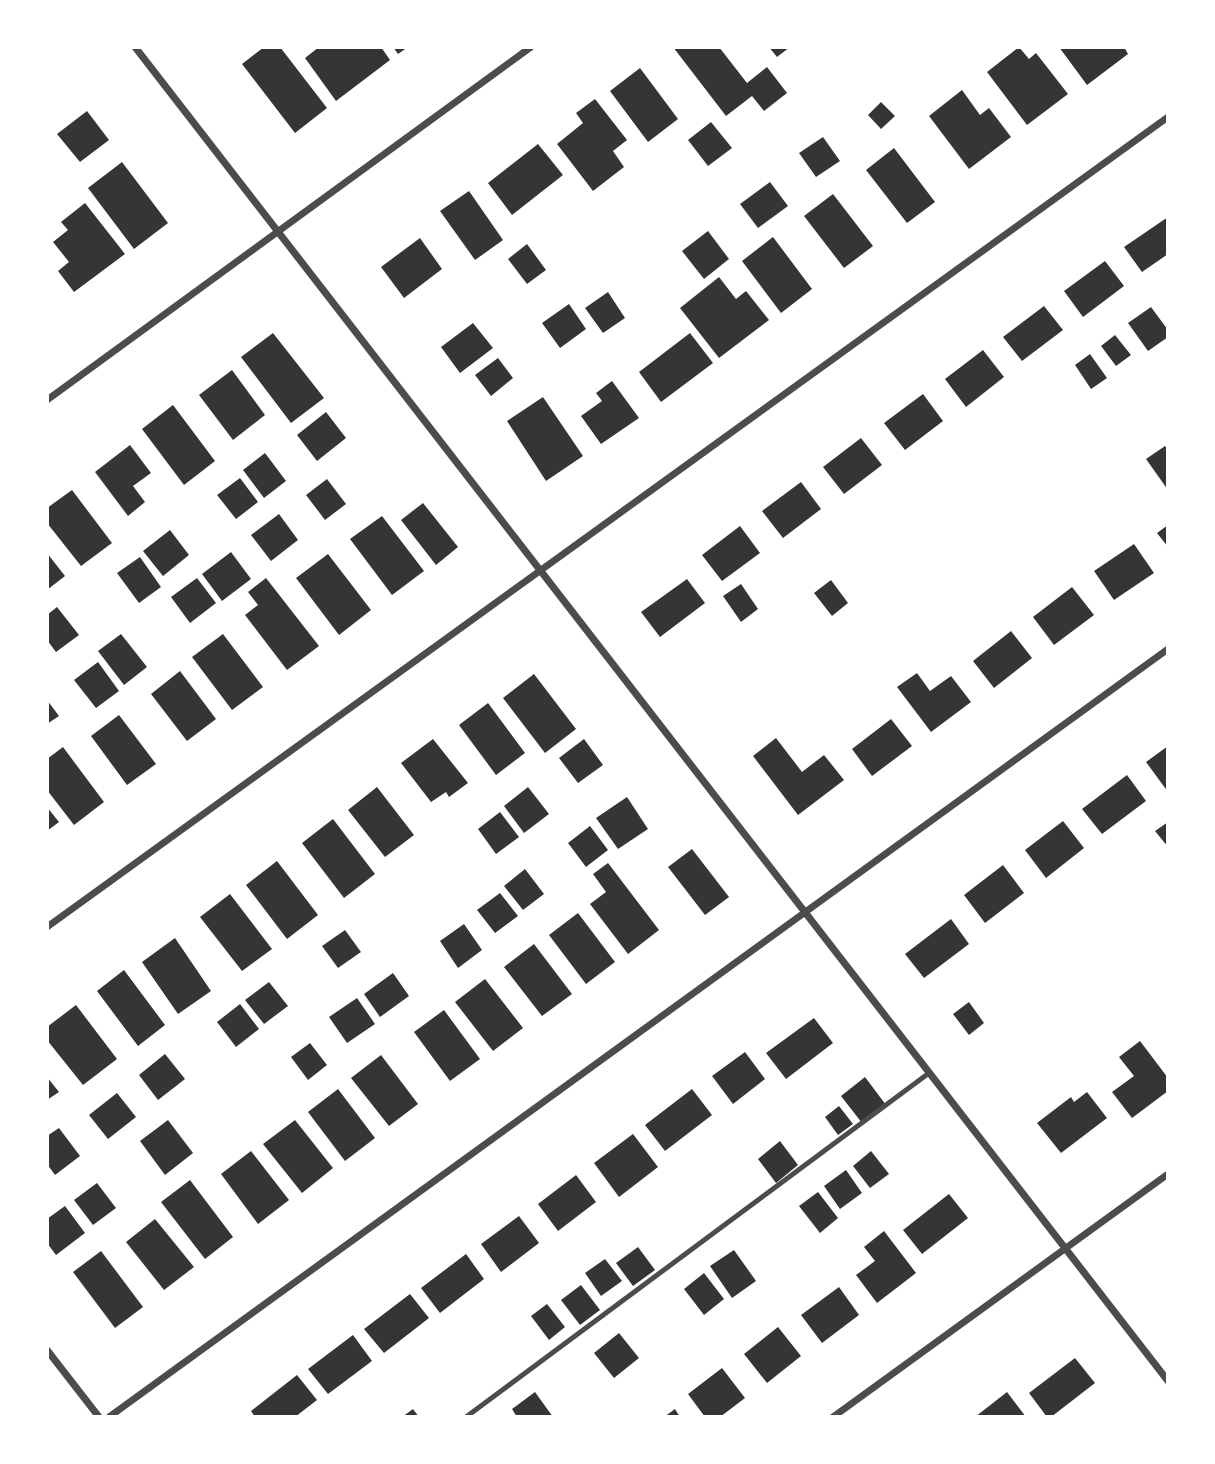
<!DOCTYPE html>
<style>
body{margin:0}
#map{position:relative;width:1215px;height:1464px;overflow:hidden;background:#fff;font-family:Ubuntu,sans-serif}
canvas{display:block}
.frame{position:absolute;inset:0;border:49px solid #fff;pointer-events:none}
</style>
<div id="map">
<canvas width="1215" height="1464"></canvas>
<div class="frame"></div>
</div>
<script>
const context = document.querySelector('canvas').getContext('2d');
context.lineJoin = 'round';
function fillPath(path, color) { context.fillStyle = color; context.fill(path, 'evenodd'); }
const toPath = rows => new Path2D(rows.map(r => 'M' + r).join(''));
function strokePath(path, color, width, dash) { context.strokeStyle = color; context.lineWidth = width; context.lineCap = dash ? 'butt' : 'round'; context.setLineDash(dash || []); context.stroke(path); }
const building = toPath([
 [264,47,280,47,327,108,295,133,242,64],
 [319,47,381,47,390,60,336,101,305,58],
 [393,47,408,47,398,54],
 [673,47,719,47,747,83,767,67,787,93,764,111,752,96,726,116],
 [769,47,790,47,777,57],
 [1019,47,1029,59,1036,53,1068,94,1027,125,987,72],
 [1059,47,1124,47,1128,54,1087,85],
 [640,68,678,119,648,142,610,91],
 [962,90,980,115,989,108,1011,137,969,169,929,116],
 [595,99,627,140,613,151,624,167,593,191,557,144,583,123,576,113],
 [881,102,895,116,881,129,868,115],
 [87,111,109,140,80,162,57,134],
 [711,122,732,148,708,166,688,140],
 [823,137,840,161,816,177,799,153],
 [538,144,563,175,512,215,488,183],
 [894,148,935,202,907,223,866,170],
 [122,162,168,223,134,249,88,188],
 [770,182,788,206,758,228,740,204],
 [469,191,503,240,475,260,440,211],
 [833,194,873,246,844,268,804,216],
 [85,203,125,254,74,292,58,271,69,262,53,242,68,230,61,222],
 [1168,217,1168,254,1142,272,1124,247],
 [708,231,729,259,704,279,682,251],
 [773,237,812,289,781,313,742,261],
 [420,238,442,269,404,298,381,267],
 [527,244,546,270,527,284,508,259],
 [1105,261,1124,286,1083,317,1064,291],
 [719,277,736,299,746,291,769,320,719,358,680,308],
 [608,292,625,318,603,333,585,308],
 [569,304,586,329,560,348,542,323],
 [1044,306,1063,330,1022,361,1003,337],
 [1151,307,1168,330,1168,337,1148,351,1128,323],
 [473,323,493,348,460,373,441,347],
 [273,333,324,398,291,423,241,357],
 [690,333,713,363,661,402,639,372],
 [1115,335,1131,355,1116,366,1101,346],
 [983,350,1004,377,966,407,945,379],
 [1090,354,1107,378,1091,389,1075,365],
 [498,358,513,378,491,396,475,375],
 [232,370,265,415,233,440,199,395],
 [612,381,639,418,601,444,581,416,602,401,596,393],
 [923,394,943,421,905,450,884,423],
 [543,397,583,456,546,481,507,421],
 [173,405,215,461,184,485,142,429],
 [326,412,346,438,317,461,297,435],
 [861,438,882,465,844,494,823,467],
 [130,445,151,473,133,486,145,502,128,516,95,472],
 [1165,446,1168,450,1168,490,1146,459],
 [265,453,286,481,264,498,243,470],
 [240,478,258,502,236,519,217,495],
 [327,479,346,504,325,520,306,495],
 [801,482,821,509,783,538,762,511],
 [72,490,112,543,81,566,47,523,47,508],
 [423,503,458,547,436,565,401,520],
 [279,514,298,540,271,561,251,535],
 [382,516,424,571,392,595,350,539],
 [1168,525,1168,547,1157,533],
 [740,526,760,553,722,581,702,555],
 [170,530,189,555,163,576,143,551],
 [1134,544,1154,573,1114,600,1094,571],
 [231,552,251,579,222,601,202,574],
 [47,553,65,576,47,590],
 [328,554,371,610,339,635,296,578],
 [140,557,161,587,139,603,117,573],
 [197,578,216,603,190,623,171,597],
 [266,578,319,646,287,670,245,615,258,605,248,592],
 [687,579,705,603,660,637,641,612],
 [831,580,848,603,832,616,814,593],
 [741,584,758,609,741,622,723,596],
 [1072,587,1094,615,1054,645,1033,617],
 [57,607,79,635,56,652,47,640,47,615],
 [1011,631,1032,658,994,688,973,661],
 [121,634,147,667,124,685,98,651],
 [223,634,263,687,232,710,192,657],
 [98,662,119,691,96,708,74,680],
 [180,671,216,719,187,741,151,694],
 [917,673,930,691,951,676,971,702,931,732,897,687],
 [534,674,576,729,545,753,503,698],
 [47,700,59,716,47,724],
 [488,703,525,753,496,775,459,725],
 [119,715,156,764,127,785,91,736],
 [891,719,912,746,872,776,852,749],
 [776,738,802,772,824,755,844,780,798,815,753,756],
 [433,739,468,783,449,797,446,792,431,802,401,763],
 [584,739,603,765,578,783,559,758],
 [1168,746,1168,792,1146,762],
 [63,747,104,802,74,825,47,790,47,759],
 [1127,775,1146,801,1102,834,1082,809],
 [377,787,414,835,385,857,348,810],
 [528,787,549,814,524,833,504,806],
 [627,797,648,829,618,849,596,818],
 [47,807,59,822,47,831],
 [500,812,519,837,496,854,478,829],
 [333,819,375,874,344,898,302,843],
 [1063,821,1084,848,1046,878,1025,850],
 [1168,822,1168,847,1155,831],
 [590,826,608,850,586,867,568,843],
 [692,849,729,897,705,915,668,867],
 [277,861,318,915,287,939,246,885],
 [608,863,659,930,628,954,590,904,606,892,593,874],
 [1003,865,1024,893,985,923,964,895],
 [525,869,544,894,523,910,504,886],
 [500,893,518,916,495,933,477,910],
 [230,894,272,949,242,971,200,917],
 [578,913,615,962,586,984,549,935],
 [951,919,969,944,924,978,905,954],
 [464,924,482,950,458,968,440,941],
 [345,930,361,952,338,968,322,946],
 [175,938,211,991,178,1014,142,962],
 [534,944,572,994,542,1016,504,967],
 [124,970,165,1025,138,1046,97,991],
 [393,973,409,996,380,1017,364,994],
 [485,979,523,1028,493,1051,455,1002],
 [269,982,288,1006,264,1024,245,1000],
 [357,998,375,1024,347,1043,329,1017],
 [969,1002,984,1023,969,1035,953,1014],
 [240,1004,259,1029,236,1047,217,1022],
 [76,1005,117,1059,83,1085,47,1040,47,1027],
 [444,1010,480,1059,450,1081,414,1032],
 [814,1018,833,1043,786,1079,766,1053],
 [1140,1041,1168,1078,1168,1091,1132,1118,1112,1092,1134,1076,1119,1057],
 [310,1043,327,1065,308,1080,291,1057],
 [745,1052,765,1079,733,1104,712,1076],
 [165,1054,185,1079,158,1100,139,1075],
 [381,1055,418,1104,389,1126,351,1078],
 [47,1077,59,1092,47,1100],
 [865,1077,886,1105,862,1123,841,1096],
 [338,1089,375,1138,345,1161,308,1112],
 [692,1089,712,1115,665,1151,645,1125],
 [1087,1092,1107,1118,1061,1153,1037,1123,1071,1097,1074,1102],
 [117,1093,136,1117,108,1139,89,1115],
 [839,1106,853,1124,838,1135,825,1117],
 [168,1120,193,1153,165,1175,140,1141],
 [295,1120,333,1168,302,1193,263,1144],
 [59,1128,80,1156,55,1175,47,1164,47,1136],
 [633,1134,658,1167,619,1197,594,1163],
 [780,1141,798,1165,776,1183,758,1159],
 [251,1151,289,1200,258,1224,221,1174],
 [871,1151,889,1174,870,1188,853,1166],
 [846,1170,862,1193,840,1209,824,1186],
 [576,1175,596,1202,558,1231,538,1204],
 [190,1180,233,1237,205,1259,161,1202],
 [97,1183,116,1208,93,1225,74,1200],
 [818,1192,838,1218,820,1233,799,1206],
 [949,1194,968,1218,922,1254,903,1230],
 [65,1206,85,1233,56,1255,47,1243,47,1219],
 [519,1216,539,1243,501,1272,481,1244],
 [155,1219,194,1267,164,1290,126,1242],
 [884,1231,916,1273,877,1303,856,1275,875,1261,864,1247],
 [638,1247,655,1270,633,1286,616,1263],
 [734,1250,756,1281,732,1298,710,1266],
 [101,1251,143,1307,115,1328,73,1272],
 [466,1254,484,1279,440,1313,421,1288],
 [605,1259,622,1281,601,1296,585,1273],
 [704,1273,724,1299,704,1315,684,1289],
 [581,1285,600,1310,580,1325,561,1300],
 [839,1287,859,1315,822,1343,801,1315],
 [410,1294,429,1318,384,1353,364,1329],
 [547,1304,565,1327,549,1340,531,1316],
 [778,1327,801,1356,767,1383,744,1354],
 [619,1333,639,1358,614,1378,594,1353],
 [353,1335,372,1361,328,1394,308,1369],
 [1075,1358,1095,1383,1051,1417,1047,1417,1029,1393],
 [722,1368,745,1398,720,1417,705,1417,688,1394],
 [297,1375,317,1400,295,1417,255,1417,251,1411],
 [535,1392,553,1417,517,1417,512,1409],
 [1007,1392,1026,1417,975,1417],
 [413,1409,419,1417,402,1417],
 [675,1409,680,1417,664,1417]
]);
const service = toPath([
 [466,1417,929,1073]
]);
const minor = toPath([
 [135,47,1168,1381],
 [47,400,531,47],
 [47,927,1168,117],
 [47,1350,99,1417],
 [109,1417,1168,649],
 [833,1417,1168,1174]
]);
fillPath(building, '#353535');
strokePath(service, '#4c4c4c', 5);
strokePath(minor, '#4c4c4c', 7);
</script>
